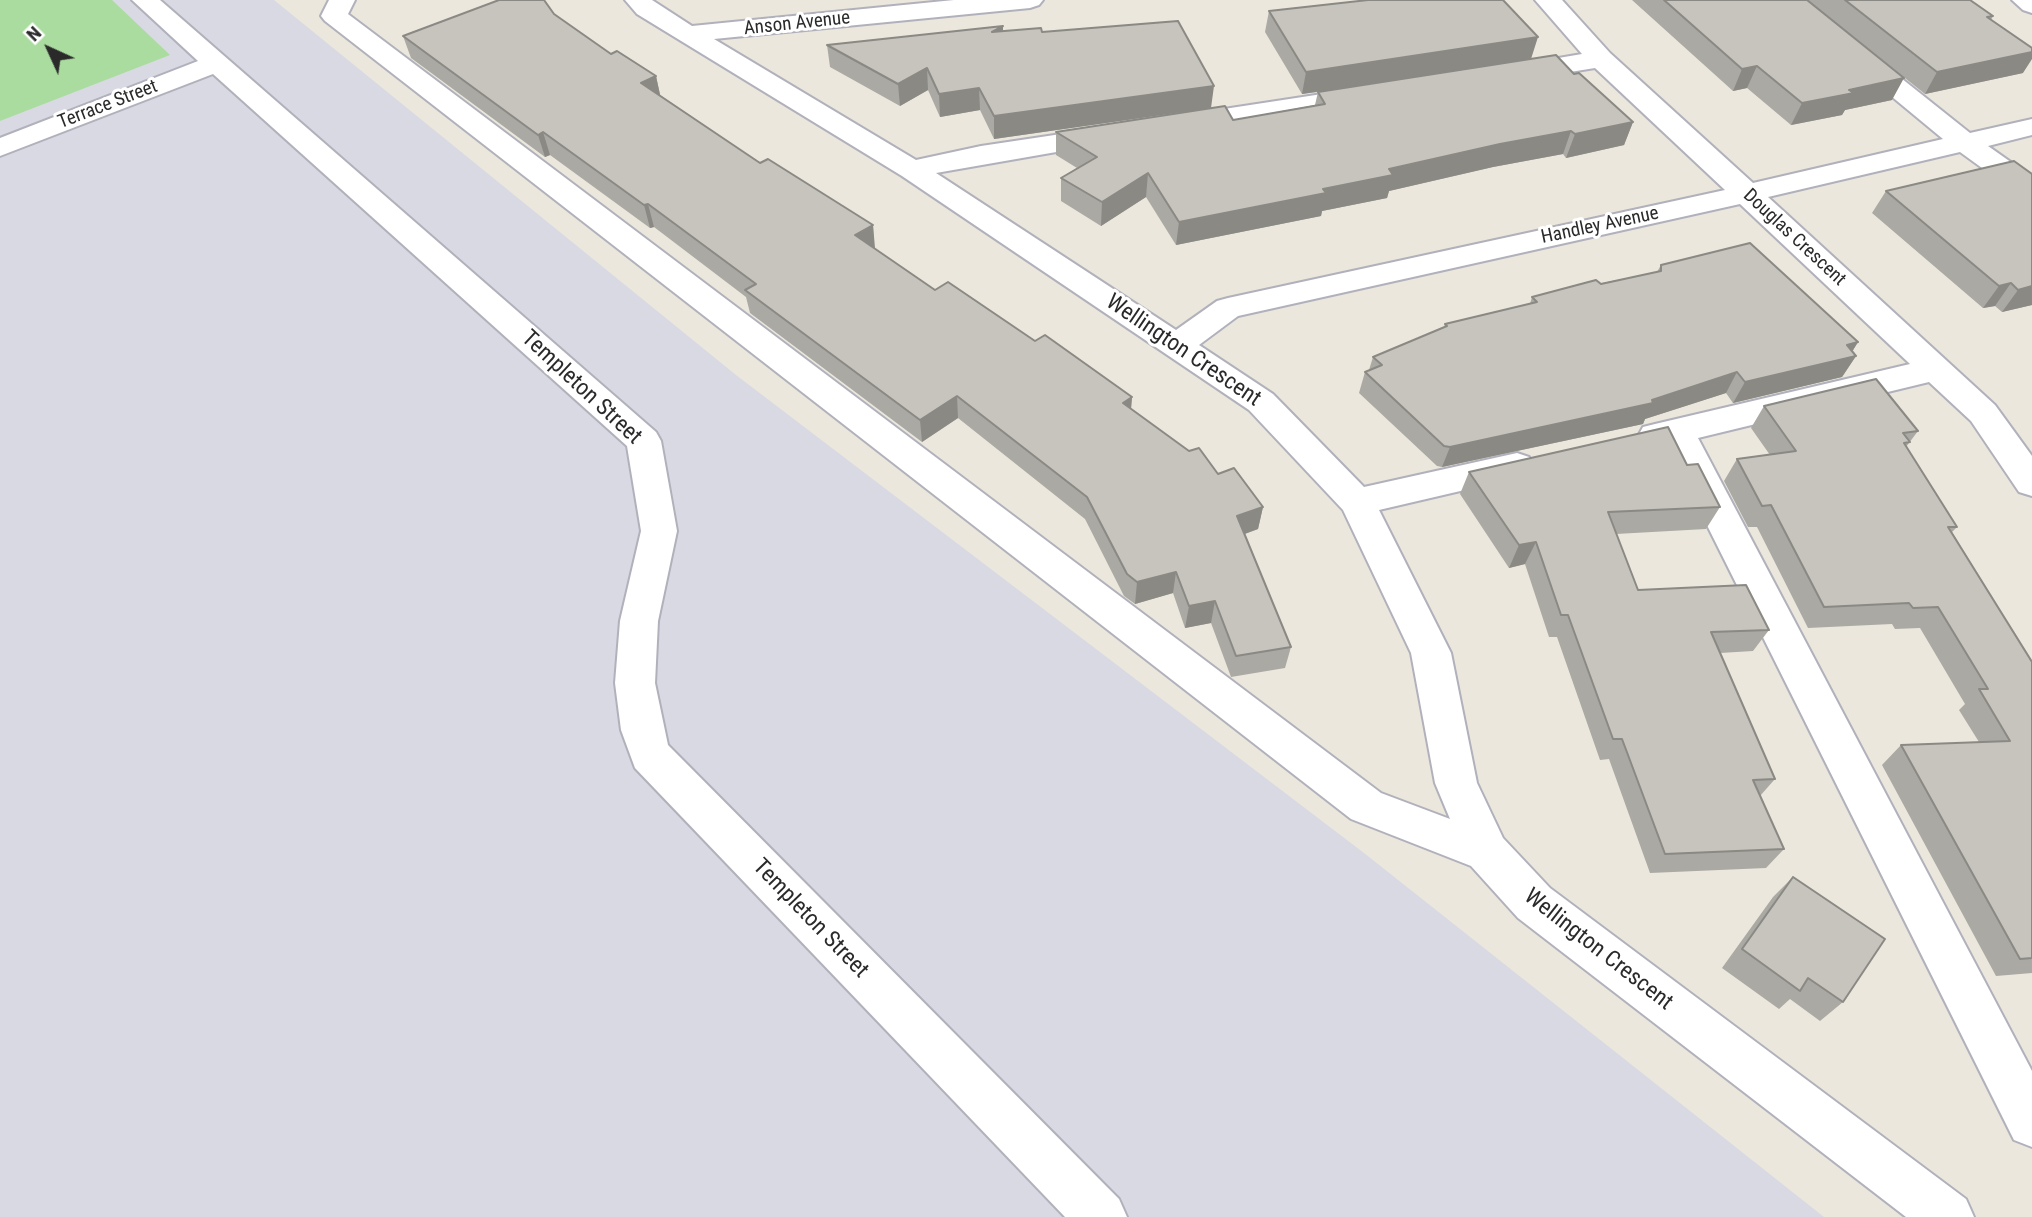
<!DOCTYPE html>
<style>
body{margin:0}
#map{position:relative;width:2032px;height:1217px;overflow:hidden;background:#ebe7dd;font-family:"Roboto Condensed",sans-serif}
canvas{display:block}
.north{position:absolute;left:14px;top:14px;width:70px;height:70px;-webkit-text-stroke:5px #fff;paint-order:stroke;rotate:315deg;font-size:19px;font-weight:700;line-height:28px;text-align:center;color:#2a2a2a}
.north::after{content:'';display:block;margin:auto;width:24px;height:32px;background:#2a2a2a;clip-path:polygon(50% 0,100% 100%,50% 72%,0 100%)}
</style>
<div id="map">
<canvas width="2032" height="1217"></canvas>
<div class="north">N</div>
</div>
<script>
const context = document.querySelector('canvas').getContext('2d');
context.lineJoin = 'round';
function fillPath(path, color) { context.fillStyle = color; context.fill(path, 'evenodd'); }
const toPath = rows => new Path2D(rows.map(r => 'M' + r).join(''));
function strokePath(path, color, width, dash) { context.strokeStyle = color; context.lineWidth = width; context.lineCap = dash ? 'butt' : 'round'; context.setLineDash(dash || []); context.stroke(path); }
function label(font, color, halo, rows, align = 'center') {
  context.font = font + ' "Roboto Condensed",sans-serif'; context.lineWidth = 6; context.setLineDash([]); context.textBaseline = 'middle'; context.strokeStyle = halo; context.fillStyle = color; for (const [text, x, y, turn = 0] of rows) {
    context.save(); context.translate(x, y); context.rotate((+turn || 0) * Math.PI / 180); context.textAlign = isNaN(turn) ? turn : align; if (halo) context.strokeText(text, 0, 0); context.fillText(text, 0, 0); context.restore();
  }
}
const airport = toPath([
 [0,0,274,0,736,375,1364,853,1824,1217,0,1217]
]);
const green = toPath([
 [0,0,112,0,170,55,0,121]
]);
const minor = toPath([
 [132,0,160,0,656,432,661,441,677,531,658,621,655,683,668,745,1119,1199,1127,1217,1065,1217,635,768,621,730,615,683,620,621,641,531,627,446,213,74,0,156,0,138,198,61,132,0],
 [329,0,355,0,348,14,1381,793,1450,819,1435,783,1411,653,1343,510,1249,410,902,176,637,14,625,0,652,0,692,26,954,0,1043,0,1039,5,1030,8,714,39,916,160,981,146,1108,127,1118,129,1122,135,1118,141,1108,143,936,173,1176,330,1217,301,1228,298,1725,190,1595,68,1514,81,1505,79,1501,73,1505,67,1582,54,1535,0,1562,0,1610,53,1753,183,1943,139,1775,0,1803,0,1970,133,2032,119,2032,135,1988,146,2032,177,2032,200,2022,197,1960,152,1768,197,1995,405,2032,456,2032,496,2019,492,1971,421,1929,382,1698,438,2032,1071,2032,1147,2014,1140,1667,445,1655,448,1643,445,1638,436,1643,427,1655,424,1910,364,1740,204,1238,316,1199,345,1273,394,1364,487,1517,453,1529,457,1535,466,1529,475,1379,510,1451,653,1477,783,1503,838,1550,888,1966,1199,1974,1217,1906,1217,1518,918,1471,866,1351,819,325,21,321,16,329,0],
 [2012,0,2032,0,2032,13,2023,10,2012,0],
 [1368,87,1378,89,1382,95,1378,101,1178,132,1168,130,1164,124,1168,118,1178,116,1368,87]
]);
const wall = toPath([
 [1632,0,1807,0,1892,100,1845,110,1842,115,1791,125,1747,88,1733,91],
 [1807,0,1970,0,1993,16,1991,20,2023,73,1925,94],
 [1269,11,1531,59,1574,74,1633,122,1624,145,1566,158,1563,154,1493,167,1389,191,1387,198,1322,211,1321,216,1176,245,1146,197,1101,226,1061,201,1061,178,1077,168,1056,155,1056,132,1196,110,994,139,980,110,940,117,928,90,900,106,830,67,827,45,1003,31,1042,32,1211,108,1233,120,1315,105,1318,92,1302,94,1265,32],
 [554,14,611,54,656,76,660,95,760,163,873,225,874,248,935,290,1035,341,1132,397,1131,409,1263,507,1258,529,1245,534,1291,647,1285,668,1231,677,1211,623,1185,628,1173,593,1135,604,1124,596,1085,519,958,418,922,442,750,313,746,297,654,227,650,228,550,155,545,157,411,58,403,36],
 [2014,161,2032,305,2002,312,1995,306,1983,308,1872,213,1886,191],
 [1661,265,1858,342,1852,352,1856,356,1842,377,1733,403,1726,393,1645,419,1643,424,1442,467,1437,466,1359,393,1365,372,1369,370,1373,357,1444,328,1445,324,1530,304,1532,297,1657,272],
 [1764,406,1918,431,1906,447,1957,527,1952,532,2032,662,2032,973,1996,976,1882,765,1901,745,1979,742,1959,710,1965,704,1920,628,1895,629,1892,624,1808,628,1757,527,1748,527,1724,481,1737,459,1770,455,1751,428],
 [1687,465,1720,507,1706,529,1616,534,1638,590,1769,630,1753,651,1720,653,1775,779,1760,796,1784,849,1766,868,1650,873,1609,759,1600,760,1557,637,1549,637,1525,564,1509,568,1460,494,1469,472],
 [1793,877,1843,1002,1820,1021,1790,999,1779,1009,1722,968,1773,897]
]);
const shadedWall = toPath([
 [1003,26,1003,48,992,32],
 [1538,37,1531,59,1302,94,1306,72],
 [2032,52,2032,59,2023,73,1925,94,1937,72],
 [1757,66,1747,88,1733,91,1742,69],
 [927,68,928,90,900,106,898,84],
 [656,76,661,99,641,83],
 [1904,78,1892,100,1845,110,1842,115,1791,125,1802,103,1849,90],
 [1214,86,1211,108,994,139,994,116],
 [979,88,980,110,940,117,939,94],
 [1633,122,1624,145,1566,158,1575,134],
 [1571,131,1563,154,1493,167,1389,191,1387,198,1322,211,1321,216,1176,245,1179,222,1323,189,1389,169,1500,144],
 [543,132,550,155,545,157,538,135],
 [1148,173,1146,197,1101,226,1102,202],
 [648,204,654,227,650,228,644,205],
 [873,225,875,248,858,258,855,235],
 [2011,283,1995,306,1983,308,1999,286],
 [2032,286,2032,305,2002,312,2018,290],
 [1858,342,1848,358,1856,356,1842,377,1733,403,1745,382,1847,345],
 [1737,372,1726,393,1645,419,1643,424,1442,467,1450,447,1652,400],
 [957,396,958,418,922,442,920,420],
 [1132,397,1130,420,1123,403],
 [1263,507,1258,529,1233,538,1237,516],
 [1536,542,1525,564,1509,568,1519,545],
 [1176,572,1173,593,1135,604,1137,582],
 [1215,601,1211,623,1185,628,1189,606]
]);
const building = toPath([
 [499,0,544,0,554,14,611,54,617,51,656,76,641,83,760,163,768,159,873,225,855,235,935,290,948,282,1035,341,1045,335,1132,397,1123,403,1189,451,1199,448,1218,474,1234,468,1263,507,1237,516,1291,647,1236,656,1215,601,1189,606,1176,572,1137,582,1127,574,1087,497,957,396,920,420,745,290,756,284,648,204,644,205,543,132,538,135,403,36,499,0],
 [1368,0,1503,0,1538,37,1306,72,1269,11,1368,0],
 [1664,0,1807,0,1904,78,1849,90,1854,93,1802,103,1757,66,1742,69,1664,0],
 [1845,0,1970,0,1993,16,1987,17,2032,48,2032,52,1937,72,1845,0],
 [1178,21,1214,86,994,116,979,88,939,94,927,68,898,84,827,45,1003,26,992,32,1041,28,1042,32,1178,21],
 [1556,55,1574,74,1579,73,1633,122,1575,134,1571,131,1500,144,1389,169,1393,175,1323,189,1326,193,1179,222,1148,173,1102,202,1061,178,1097,157,1056,132,1225,106,1233,120,1325,104,1318,92,1556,55],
 [2014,161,2032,174,2032,286,2018,290,2011,283,1999,286,1886,191,2014,161],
 [1750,243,1858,342,1847,345,1856,356,1745,382,1737,372,1652,400,1653,403,1450,447,1444,446,1365,372,1382,365,1373,357,1447,326,1445,324,1537,302,1532,297,1596,280,1601,284,1661,271,1661,265,1750,243],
 [1876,379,1918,431,1903,433,1910,442,1904,443,1957,527,1948,527,2032,662,2032,958,2020,959,1901,745,2010,741,1979,689,1988,689,1938,607,1913,608,1909,603,1824,607,1771,505,1762,506,1737,459,1796,451,1764,406,1876,379],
 [1668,427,1687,465,1698,464,1720,507,1608,512,1638,590,1746,585,1769,630,1711,632,1775,779,1753,780,1784,849,1665,854,1622,739,1613,739,1568,615,1561,615,1536,542,1519,545,1469,472,1668,427],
 [1793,877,1885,939,1843,1002,1808,978,1800,991,1742,949,1793,877]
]);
const farStreetnames = [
 ["Anson Avenue",797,24,-6],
 ["Terrace Street",108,105,-21],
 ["Handley Avenue",1600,226,-12],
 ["Douglas Crescent",1794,238,43]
];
const streetNames = [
 ["Wellington Crescent",1183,351,34],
 ["Templeton Street",581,388,43],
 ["Templeton Street",810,919,46],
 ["Wellington Crescent",1598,950,38]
];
fillPath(airport, '#d9d9e4');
fillPath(green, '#abdc9f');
strokePath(minor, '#b1b1bc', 4);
fillPath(minor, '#fff');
fillPath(wall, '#aaa9a3');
fillPath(shadedWall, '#8b8984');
fillPath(building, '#c6c4bd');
strokePath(building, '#8b8984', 2);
label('19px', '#2a2a2a', '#fff', farStreetnames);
label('23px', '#2a2a2a', '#fff', streetNames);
</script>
